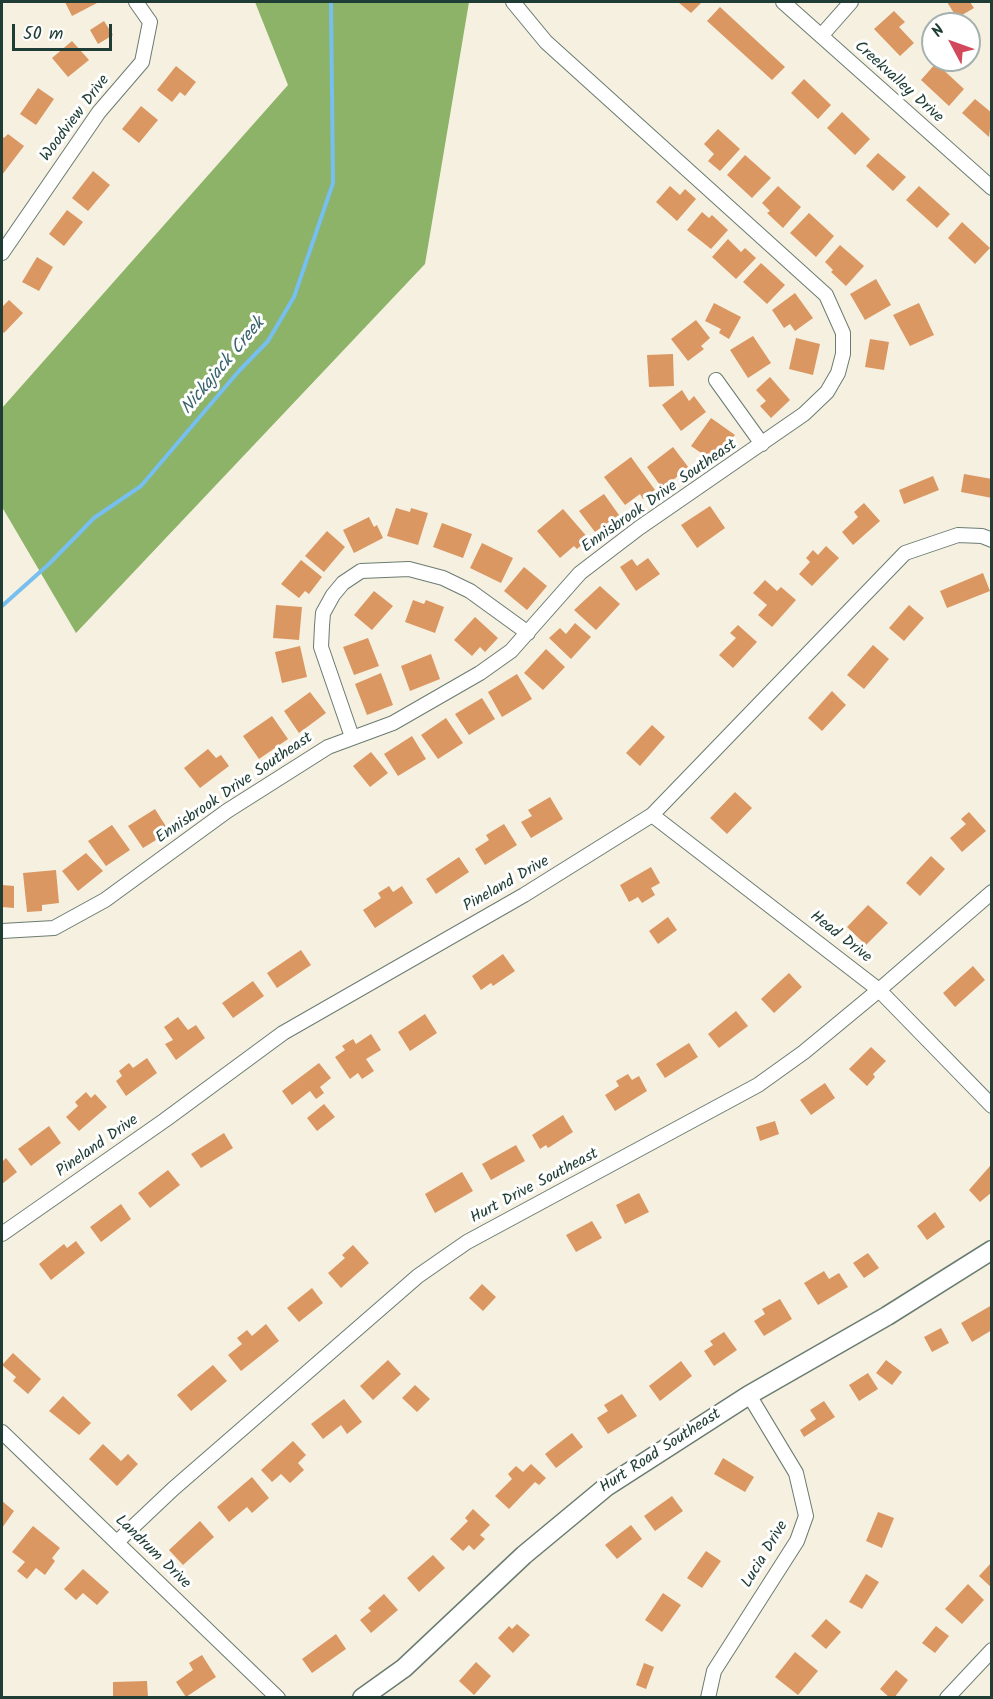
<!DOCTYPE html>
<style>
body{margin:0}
#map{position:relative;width:993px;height:1699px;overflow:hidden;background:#f6f0e0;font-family:Kalam,sans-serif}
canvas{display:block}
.frame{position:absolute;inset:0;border:3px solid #1f3d34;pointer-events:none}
.north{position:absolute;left:921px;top:12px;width:60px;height:60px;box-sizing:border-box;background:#fff;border:2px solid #a5b1ae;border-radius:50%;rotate:311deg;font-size:16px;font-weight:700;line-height:24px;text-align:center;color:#1f3d34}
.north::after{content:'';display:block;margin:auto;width:21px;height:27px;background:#d1495b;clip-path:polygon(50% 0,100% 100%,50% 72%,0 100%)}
.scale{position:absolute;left:12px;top:24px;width:100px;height:27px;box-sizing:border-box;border:3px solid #1f3d34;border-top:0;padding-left:8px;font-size:18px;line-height:21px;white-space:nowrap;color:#1f3d34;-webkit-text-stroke:4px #fff;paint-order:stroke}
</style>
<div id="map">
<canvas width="993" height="1699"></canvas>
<div class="frame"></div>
<div class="north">N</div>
<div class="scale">50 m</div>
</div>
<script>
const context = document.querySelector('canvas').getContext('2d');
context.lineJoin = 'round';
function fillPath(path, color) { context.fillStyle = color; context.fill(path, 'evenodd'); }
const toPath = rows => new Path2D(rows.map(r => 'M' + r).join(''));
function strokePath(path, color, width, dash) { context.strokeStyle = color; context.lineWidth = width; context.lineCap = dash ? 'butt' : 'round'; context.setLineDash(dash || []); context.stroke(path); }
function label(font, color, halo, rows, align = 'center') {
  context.font = font + ' Kalam,sans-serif'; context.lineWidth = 6; context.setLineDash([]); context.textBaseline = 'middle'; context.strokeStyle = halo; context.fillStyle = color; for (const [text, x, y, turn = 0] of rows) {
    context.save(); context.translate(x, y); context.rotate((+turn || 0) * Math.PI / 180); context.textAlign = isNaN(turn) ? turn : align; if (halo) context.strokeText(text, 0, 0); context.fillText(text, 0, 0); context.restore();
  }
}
const forest = toPath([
 [255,2,469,2,425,264,76,633,2,507,2,408,288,85]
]);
const stream = toPath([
 [2,606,49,564,94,518,141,486,238,372,268,341,294,297,333,183,331,2]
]);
const building = toPath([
 [65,2,96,2,97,3,72,16],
 [678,2,702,2,691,13],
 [947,2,970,2,974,8,957,18],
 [720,7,785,67,772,80,707,21],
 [894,11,905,22,899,27,914,43,900,56,874,29],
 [104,21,113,35,98,44,90,30],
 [72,41,89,60,68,77,52,58],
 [936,63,964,89,949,106,921,80],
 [176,66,196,82,185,96,180,92,172,102,157,90],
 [804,79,831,105,818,119,791,93],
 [38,88,54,99,36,125,20,114],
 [975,99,992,113,989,137,962,113],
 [141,106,158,120,139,143,122,129],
 [842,112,870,139,855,155,827,128],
 [718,129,740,149,720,171,708,161,714,154,704,144],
 [8,134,24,146,2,175,2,136,4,138],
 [878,153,906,177,893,191,866,166],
 [745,155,771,178,752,198,727,175],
 [93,171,110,185,88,211,72,198],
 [670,186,680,195,685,189,696,199,677,221,656,202],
 [778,186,801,207,783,228,767,213,770,211,762,203],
 [919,186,950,214,937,228,906,200],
 [67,210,83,222,64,246,49,234],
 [702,212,709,218,712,215,728,230,711,249,687,230],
 [809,213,834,236,816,257,790,233],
 [962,222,990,248,975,264,948,238],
 [728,239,741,252,745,248,756,258,736,279,712,257],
 [840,245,864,266,846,286,831,272,833,270,825,262],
 [37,257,53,267,39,291,22,282],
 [761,263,785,285,767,304,743,282],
 [876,279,891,305,865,320,850,294],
 [795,293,813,318,795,331,790,324,784,328,772,310],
 [9,300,23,313,4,333,2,331,2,307],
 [714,303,741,317,729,339,719,333,721,329,705,321],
 [919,303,934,335,910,346,893,315],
 [696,320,710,338,701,346,704,349,688,361,671,339],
 [753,336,771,363,748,378,730,350],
 [796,338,820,344,813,375,789,369],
 [870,339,889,342,884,370,865,367],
 [673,354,674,386,649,387,647,355],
 [770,377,790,400,771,418,760,406,766,401,756,390],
 [682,390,689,401,694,396,706,412,681,431,662,405],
 [711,418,735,435,713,461,691,446],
 [673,447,689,468,662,488,647,467],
 [631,457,655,490,643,499,640,494,625,505,604,477],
 [964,474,992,479,992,498,961,492],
 [933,476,939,490,904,504,899,490],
 [604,494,619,515,595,532,579,511],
 [864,503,880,521,853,545,842,532,858,517,854,512],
 [710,506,725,528,697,548,681,525],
 [396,508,410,512,411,508,428,513,418,545,387,536],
 [563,509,589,539,577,549,574,546,560,558,537,531],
 [369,517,374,527,377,525,383,538,354,553,343,530],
 [442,523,472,534,463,558,433,547],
 [327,531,345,547,324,572,305,556],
 [482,543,513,558,501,583,470,568],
 [826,546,839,558,812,586,799,574,810,562,806,558,813,550,818,555],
 [648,558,660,574,636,591,620,567,632,559,637,566],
 [301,560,322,577,309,594,305,591,299,598,281,584],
 [524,567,547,586,527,610,504,591],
 [983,573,990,591,947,608,940,591],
 [765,580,777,591,781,587,796,600,772,627,758,615,767,605,753,593],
 [600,586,620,604,596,630,574,610],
 [374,591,393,606,372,630,354,615],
 [413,600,424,604,426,600,444,607,435,633,405,622],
 [276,605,302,607,299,640,273,638],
 [909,605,924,618,904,641,889,628],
 [475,617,498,638,485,652,480,647,472,656,454,640],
 [575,623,591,637,571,659,549,638,560,628,566,634],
 [738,625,757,642,733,668,719,655,736,638,730,633],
 [368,638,379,666,354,675,343,647],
 [873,645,889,659,864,689,847,675],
 [300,646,307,677,282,683,275,652],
 [546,649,565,667,543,690,524,673],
 [431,654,440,679,410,691,401,666],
 [381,673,393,705,367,715,355,684],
 [517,674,532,699,502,717,488,692],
 [832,691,846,705,822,731,808,718],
 [310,692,326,713,299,733,284,711],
 [482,698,495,719,469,735,455,714],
 [272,716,288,739,259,759,243,736],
 [446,718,463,743,438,759,421,735],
 [652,725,665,737,640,766,626,753],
 [412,736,426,759,398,776,384,754],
 [208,749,216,758,221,755,229,766,200,788,184,768],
 [371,752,388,773,370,787,353,766],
 [735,792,752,808,727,834,710,818],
 [550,797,563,819,531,838,521,822,532,816,528,810],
 [155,809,167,828,159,834,161,837,143,848,128,826],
 [969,812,986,831,962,852,950,838,966,824,961,819],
 [504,824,517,845,485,865,475,849,489,840,486,835],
 [112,825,130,850,106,866,88,841],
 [86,853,103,871,78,891,62,871],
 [931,856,945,869,920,896,906,883],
 [459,857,469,872,436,894,426,879],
 [651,867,660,883,651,888,655,895,642,903,638,897,629,902,620,885],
 [56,870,59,903,42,905,42,911,27,912,23,873],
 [2,885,14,886,14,908,2,907],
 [389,886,393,892,402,886,413,903,375,928,363,910,381,898,378,893],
 [868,905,888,923,866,945,847,927],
 [668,917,677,930,658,944,649,931],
 [301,950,311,965,277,988,267,973],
 [503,954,515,971,493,986,491,983,481,990,472,976],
 [973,966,985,980,955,1007,943,993],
 [789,973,802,987,774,1013,761,999],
 [253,981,264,996,233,1018,222,1003],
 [736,1011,748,1026,719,1048,708,1034],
 [425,1014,437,1033,410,1051,398,1032],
 [178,1017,188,1030,196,1025,205,1038,176,1060,165,1044,173,1040,164,1027],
 [371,1034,381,1050,366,1059,374,1071,362,1079,358,1073,350,1079,335,1057,345,1050,342,1046,353,1039,356,1044],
 [689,1043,698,1057,665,1078,656,1064],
 [871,1047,886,1061,873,1074,875,1077,867,1086,849,1069],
 [147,1058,157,1073,126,1096,116,1081,122,1076,119,1071,129,1063,133,1068],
 [319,1063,331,1078,320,1087,324,1093,316,1099,310,1091,292,1105,282,1091],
 [628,1074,632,1080,639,1076,647,1091,615,1111,605,1095,619,1086,616,1081],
 [825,1083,835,1098,811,1115,800,1100],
 [86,1092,91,1098,95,1094,107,1107,79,1131,66,1117,78,1106,75,1102],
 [324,1104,335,1117,317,1131,307,1118],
 [563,1115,573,1132,548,1148,546,1145,540,1149,532,1135],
 [775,1121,779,1134,760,1141,756,1127],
 [49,1126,61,1143,31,1166,18,1149],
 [224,1133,233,1148,201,1168,191,1154],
 [516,1145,525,1161,491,1180,482,1164],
 [6,1158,17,1172,2,1184,2,1162],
 [990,1166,992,1192,980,1202,969,1190],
 [168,1170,180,1185,150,1208,138,1193],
 [462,1172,473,1191,435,1213,425,1194],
 [639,1193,649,1212,625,1224,616,1205],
 [121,1204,131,1219,101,1242,90,1227],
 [935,1212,945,1227,927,1240,917,1226],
 [592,1221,602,1238,576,1252,566,1235],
 [76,1241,85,1253,51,1280,39,1264,64,1244,67,1248],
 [353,1245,369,1263,341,1288,328,1273,345,1258,342,1255],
 [868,1253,879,1268,864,1278,853,1263],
 [824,1271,829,1279,839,1273,848,1287,818,1305,804,1283],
 [482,1284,496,1297,483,1311,469,1298],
 [312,1288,323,1303,299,1322,287,1308],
 [780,1299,792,1319,764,1336,754,1321,765,1314,762,1309],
 [992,1305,992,1330,972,1342,961,1323],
 [266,1324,279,1341,241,1371,228,1355,242,1344,237,1338,247,1330,252,1336],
 [941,1328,949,1343,932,1352,924,1337],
 [724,1332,737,1350,714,1366,704,1351,713,1345,710,1341],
 [13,1353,41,1379,28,1394,13,1381,16,1377,2,1365],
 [388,1360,401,1374,373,1400,360,1386],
 [886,1360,902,1372,892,1385,876,1373],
 [681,1361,692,1376,660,1401,649,1386],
 [213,1365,227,1381,191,1411,177,1395],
 [868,1373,878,1389,859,1401,849,1385],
 [415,1385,430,1399,417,1412,402,1398],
 [622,1394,637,1416,608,1434,597,1418,608,1411,604,1405],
 [63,1396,91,1423,79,1435,49,1411],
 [344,1399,362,1422,347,1434,341,1425,323,1439,311,1424],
 [824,1401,835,1417,804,1437,800,1430,816,1419,810,1410],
 [572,1433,583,1447,556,1468,545,1454],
 [293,1441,306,1455,298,1463,304,1470,290,1483,281,1474,272,1482,261,1470],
 [103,1444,121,1461,128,1454,138,1464,117,1486,89,1459],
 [723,1458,754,1477,745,1492,714,1474],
 [531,1464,546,1478,539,1485,535,1482,509,1509,495,1496,512,1479,508,1474,516,1466,523,1472],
 [252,1477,269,1498,252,1513,247,1507,229,1522,217,1507],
 [672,1496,683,1511,655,1531,644,1516],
 [2,1501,14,1511,2,1528],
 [473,1509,490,1525,480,1535,485,1539,474,1550,469,1545,463,1551,450,1539,468,1521,465,1518],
 [878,1512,894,1518,882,1548,866,1541],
 [200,1521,214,1537,183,1565,169,1550],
 [631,1525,642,1539,617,1559,605,1545],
 [33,1526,60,1548,52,1558,55,1561,45,1575,36,1568,27,1579,17,1571,25,1562,12,1552],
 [706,1551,721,1561,702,1588,687,1578],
 [433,1555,445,1568,419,1592,407,1578],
 [992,1562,992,1588,979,1576],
 [83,1569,109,1592,97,1605,83,1593,76,1600,64,1589],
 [866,1574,879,1582,862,1609,849,1602],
 [968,1584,984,1600,962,1624,945,1609],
 [663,1593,681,1605,662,1632,645,1620],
 [384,1594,398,1610,371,1633,360,1620,371,1611,368,1608],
 [826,1619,841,1632,826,1649,811,1636],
 [517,1624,530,1635,513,1653,498,1638,509,1626,512,1629],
 [936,1626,949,1636,935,1653,922,1643],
 [336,1634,346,1649,312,1673,302,1659],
 [795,1652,818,1671,798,1695,775,1677],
 [202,1655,216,1677,186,1697,176,1682,193,1670,189,1663],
 [476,1662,491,1676,474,1695,459,1681],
 [644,1663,654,1667,646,1689,636,1685],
 [896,1670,908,1680,894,1698,890,1698,880,1689],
 [147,1681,148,1698,113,1698,113,1682]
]);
const street = toPath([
 [783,2,992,188],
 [821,36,851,2],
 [2,253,99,112,142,62,150,22,136,2],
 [716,380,762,444],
 [352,737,321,647,322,626,323,613,333,595,343,583,361,571,409,569,443,578,470,591,528,633],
 [652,815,879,990,992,1106],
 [2,931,54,928,105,900,227,811,328,747,393,723,480,673,511,651,580,573,639,528,804,414,827,392,838,373,843,354,843,333,826,295,546,42,513,2],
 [2,1234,165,1120,283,1033,524,895,652,815,905,553,958,535,982,536,992,540],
 [2,1432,278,1698],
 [117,1542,173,1489,418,1276,467,1242,758,1085,804,1052,879,990,992,892],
 [708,1698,714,1671,797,1541,806,1516,796,1473,749,1395],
 [947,1698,992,1650]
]);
const secondary = toPath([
 [362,1698,404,1668,524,1555,606,1487,749,1395,887,1316,992,1250]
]);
const streetNames = [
 ["Creekvalley Drive",898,83,42],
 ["Woodview Drive",76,119,-53],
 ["Ennisbrook Drive Southeast",660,497,-35],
 ["Ennisbrook Drive Southeast",235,789,-34],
 ["Pineland Drive",507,885,-30],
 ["Head Drive",840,938,38],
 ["Pineland Drive",98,1147,-35],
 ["Hurt Drive Southeast",535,1187,-28],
 ["Hurt Road Southeast",661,1452,-33],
 ["Landrum Drive",152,1553,44],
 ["Lucia Drive",766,1555,-59]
];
const waterNames = [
 ["Nickajack Creek",224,367,-50]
];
fillPath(forest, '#8cb368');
strokePath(stream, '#76bfef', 4);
fillPath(building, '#da9762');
strokePath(street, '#6a7c70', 16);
strokePath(secondary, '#6a7c70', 21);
strokePath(street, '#fff', 14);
strokePath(secondary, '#fff', 18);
label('16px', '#1f3d34', '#fff', streetNames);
label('italic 18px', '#39646c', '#fff', waterNames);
</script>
